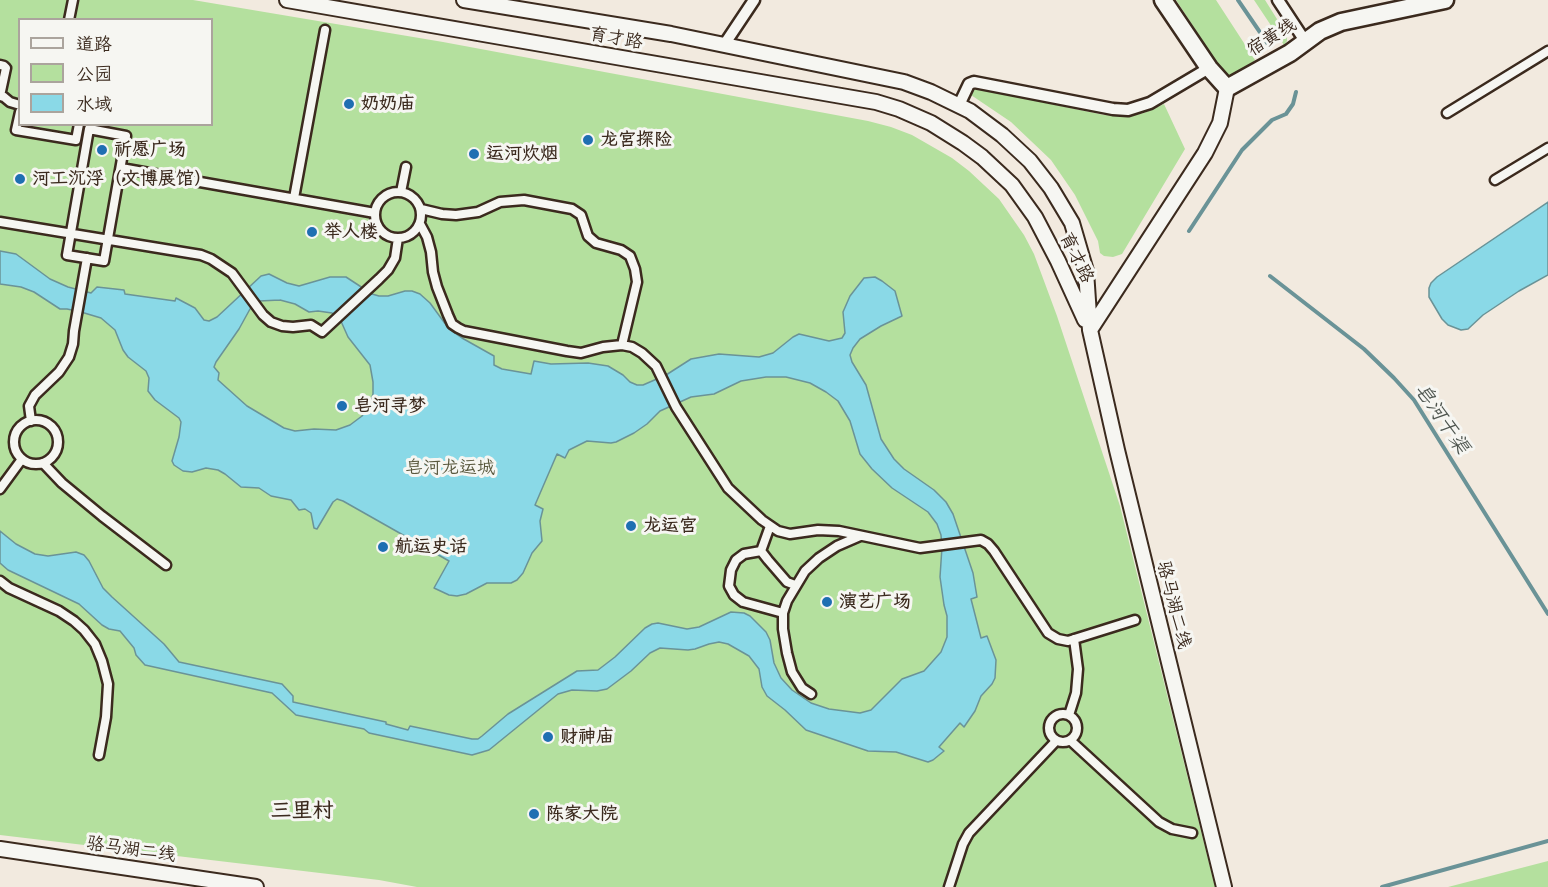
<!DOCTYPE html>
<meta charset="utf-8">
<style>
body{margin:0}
#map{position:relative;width:1548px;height:887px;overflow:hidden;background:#f2eadf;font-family:Pangolin,"LXGW WenKai TC",sans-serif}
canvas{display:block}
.legend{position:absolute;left:18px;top:18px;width:195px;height:108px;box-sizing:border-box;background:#f6f6f2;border:2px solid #aba49d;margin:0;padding:8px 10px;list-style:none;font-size:18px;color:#3b2a1e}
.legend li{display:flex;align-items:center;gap:12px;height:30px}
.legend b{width:30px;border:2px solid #aba49d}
</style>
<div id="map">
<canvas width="1548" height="887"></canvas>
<ul class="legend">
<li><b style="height:8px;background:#f6f6f2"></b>道路</li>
<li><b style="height:16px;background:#b4e09e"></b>公园</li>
<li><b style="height:16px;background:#8ad9e7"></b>水域</li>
</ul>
</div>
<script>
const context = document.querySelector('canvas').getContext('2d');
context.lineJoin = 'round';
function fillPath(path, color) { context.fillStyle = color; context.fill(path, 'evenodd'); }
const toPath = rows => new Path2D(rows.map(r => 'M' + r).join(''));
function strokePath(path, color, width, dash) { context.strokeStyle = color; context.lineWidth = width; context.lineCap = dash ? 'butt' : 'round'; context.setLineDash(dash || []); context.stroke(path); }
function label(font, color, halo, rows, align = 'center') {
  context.font = font + ' Pangolin,"LXGW WenKai TC",sans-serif'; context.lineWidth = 6; context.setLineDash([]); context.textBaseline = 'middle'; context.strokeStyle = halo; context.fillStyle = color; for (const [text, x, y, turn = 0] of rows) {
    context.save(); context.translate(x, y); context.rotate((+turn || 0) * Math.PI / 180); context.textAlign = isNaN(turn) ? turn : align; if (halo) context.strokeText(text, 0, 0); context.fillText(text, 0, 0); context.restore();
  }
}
const green = toPath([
 [0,0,193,0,443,42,868,121,891,127,912,135,952,158,969,171,999,199,1024,235,1034,254,1057,316,1120,506,1215,887,417,887,379,880,0,835],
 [20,20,212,20,212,124,20,124],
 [1176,0,1216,0,1255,60,1239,75,1232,78,1224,74],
 [1254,0,1265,0,1287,35,1287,41,1284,45],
 [975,88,1104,115,1131,116,1144,113,1164,104,1185,149,1122,254,1113,257,1104,256,1100,253,1098,241,1075,195,1051,160,1011,122,971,95],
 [1548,861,1548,887,1448,887]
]);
const water = toPath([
 [1548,202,1548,275,1519,291,1483,315,1468,329,1461,330,1448,325,1442,319,1429,297,1429,288,1431,283,1437,277,1548,202],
 [0,251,16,254,50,279,68,287,91,293,97,287,124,290,125,294,175,301,176,298,195,308,204,320,209,321,217,317,261,276,269,274,287,283,299,286,330,277,346,277,372,294,379,296,388,296,405,291,412,291,420,294,430,303,449,329,462,338,494,356,494,365,502,369,531,374,534,361,551,364,588,363,608,366,623,375,630,382,637,385,643,385,666,375,691,359,719,354,759,357,773,353,793,337,799,334,829,341,842,338,845,333,843,312,850,296,864,278,875,277,882,281,895,291,902,316,881,326,860,339,853,348,850,355,852,362,866,385,881,439,894,459,904,469,934,490,946,502,953,514,973,573,977,597,971,599,981,638,987,636,996,660,995,678,992,684,981,696,975,711,964,727,960,723,939,747,944,751,933,760,928,762,896,752,868,751,806,730,785,710,767,696,762,687,759,669,749,656,728,644,719,642,709,644,695,649,688,650,660,648,650,653,631,671,607,689,597,691,572,690,558,694,489,750,472,755,369,733,364,729,296,715,272,693,145,665,136,655,134,648,120,631,109,629,102,625,79,604,8,570,0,563,0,531,16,544,35,554,48,556,76,552,84,555,89,561,103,588,112,597,164,644,179,662,282,684,293,696,293,702,386,722,386,724,408,730,410,726,472,739,478,739,482,736,508,714,577,671,598,670,615,657,645,628,652,624,658,623,687,629,699,627,731,612,744,613,750,616,766,632,770,640,774,663,781,678,792,690,811,703,829,709,860,713,871,710,902,679,924,671,941,652,947,637,947,616,944,605,940,577,942,547,941,535,937,524,928,512,892,488,872,469,860,454,850,421,838,401,826,392,810,383,786,377,766,377,741,381,714,394,691,397,660,411,647,424,634,433,616,442,611,443,587,441,569,450,565,458,557,454,535,505,543,509,540,521,542,541,532,553,523,573,517,580,511,583,487,583,466,594,457,596,449,595,434,588,449,561,343,501,337,499,333,502,317,529,314,528,311,513,305,509,299,510,291,500,271,496,259,488,241,487,225,474,218,470,206,468,192,472,183,471,174,465,172,461,179,437,181,422,179,418,155,400,148,391,149,378,146,371,128,357,123,350,115,330,101,318,81,312,67,309,60,309,34,292,21,287,0,284,0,251],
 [280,300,295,304,309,312,318,311,332,313,340,319,348,337,370,365,373,382,373,394,369,405,362,416,350,425,336,430,314,429,295,431,284,428,247,406,218,380,219,373,214,367,216,362,239,329,250,309,259,301,280,300]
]);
const stream = toPath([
 [1238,0,1268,44],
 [1189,231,1242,150,1272,120,1286,114,1293,104,1296,92],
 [1270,276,1364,349,1394,378,1414,400,1548,614],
 [1382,887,1548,841]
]);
const pedestrian = toPath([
 [69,20,73,0],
 [0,65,4,66,6,68,0,96],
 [0,96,4,97,10,102,20,105],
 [20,112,16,130,76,140,79,124],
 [1447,113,1548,51],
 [89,129,126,136,104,261,67,255,89,129],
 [121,168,375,213],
 [1495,180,1548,148],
 '375 215a23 23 0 1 1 46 0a23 23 0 1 1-46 0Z',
 [401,192,406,167],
 [294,198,325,30],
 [421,209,442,214,456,215,478,212,500,202,524,200,572,209,581,215,588,236,596,243,621,250,630,256,635,269,637,282,622,345],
 [0,222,201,255,211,259,232,273,263,315,271,322,282,326,293,327,311,325,322,332,379,279,388,270,395,258,398,238],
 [420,224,427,237,431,252,433,272,437,287,448,315,452,324,458,328,464,331,567,351,581,353,603,347,622,345,632,347,642,353,656,366,676,407,728,488,762,520,778,531,790,534,818,530,839,531,920,548,981,540,988,544,994,551,1048,633,1058,639,1068,641,1135,620],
 '14 442a22 22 0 1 1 44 0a22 22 0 1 1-44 0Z',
 [31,421,29,406,35,395,59,372,69,357,73,344,74,331,87,258],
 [43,463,62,483,102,516,166,565],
 [0,489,22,459],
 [770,526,761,551,744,554,736,560,731,570,729,586,734,595,743,602,783,613],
 [761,551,768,560,787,582,795,585],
 [0,581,9,588,59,611,74,621,84,630,95,644,102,661,108,684,106,717,99,755],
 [811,694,802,688,792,672,787,653,783,629,783,613,787,601,805,571,819,558,837,546,860,536],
 '1049 728a14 14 0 1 1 28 0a14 14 0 1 1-28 0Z',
 [1069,715,1076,693,1078,669,1074,639],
 [1071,741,1159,822,1172,829,1192,833],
 [949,887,963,844,969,833,1056,741]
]);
const minor = toPath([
 [1278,0,1305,41],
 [724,45,754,0],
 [959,105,969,84,974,82,1113,109,1128,110,1150,103,1209,68]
]);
const tertiary = toPath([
 [287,0,876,102,899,109,931,123,963,143,982,157,1012,185,1035,217,1058,261,1085,320],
 [464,0,671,34,904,82,931,92,970,111,1002,135,1030,161,1051,188,1072,223,1086,271,1090,330,1117,450,1224,887],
 [1090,330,1205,153,1220,123,1227,88],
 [0,849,256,887]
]);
const secondary = toPath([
 [1163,0,1209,68,1227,88,1290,53,1320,31,1341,22,1445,0]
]);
const markers = [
 [349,104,6,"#1f6fb2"],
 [588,140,6,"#1f6fb2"],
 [102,150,6,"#1f6fb2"],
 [474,154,6,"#1f6fb2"],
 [20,179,6,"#1f6fb2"],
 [312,232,6,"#1f6fb2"],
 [342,406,6,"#1f6fb2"],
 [631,526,6,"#1f6fb2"],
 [383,547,6,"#1f6fb2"],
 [827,602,6,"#1f6fb2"],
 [548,737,6,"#1f6fb2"],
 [534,814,6,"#1f6fb2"]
];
const streetNames = [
 ["宿黄线",1272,38,-32],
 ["育才路",616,39,10],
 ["育才路",1076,258,64],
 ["骆马湖二线",1173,605,76],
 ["骆马湖二线",131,850,8]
];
const poiNames = [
 ["奶奶庙",361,104],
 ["龙宫探险",600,140],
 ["祈愿广场",114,150],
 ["运河炊烟",486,154],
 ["河工沉浮（文博展馆）",32,179],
 ["举人楼",324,232],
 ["皂河寻梦",354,406],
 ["龙运宫",643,526],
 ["航运史话",395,547],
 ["演艺广场",839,602],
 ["财神庙",560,737],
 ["陈家大院",546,814]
];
const parkNames = [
 ["皂河龙运城",450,468]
];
const waterNames = [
 ["皂河干渠",1441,419,56]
];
const quarterNames = [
 ["三里村",302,812]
];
fillPath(green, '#b4e09e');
fillPath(water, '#8ad9e7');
strokePath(water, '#6a9397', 1.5);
strokePath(stream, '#6a9397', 4);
strokePath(pedestrian, '#3b2a1e', 13);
strokePath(minor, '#3b2a1e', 15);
strokePath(tertiary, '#3b2a1e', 18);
strokePath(secondary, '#3b2a1e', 21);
strokePath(pedestrian, '#f6f6f2', 8);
strokePath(minor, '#f6f6f2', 10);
strokePath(tertiary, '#f6f6f2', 14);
strokePath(secondary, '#f6f6f2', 16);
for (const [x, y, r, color] of markers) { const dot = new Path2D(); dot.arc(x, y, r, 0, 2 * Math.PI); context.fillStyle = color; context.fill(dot); strokePath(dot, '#f6f6f2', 2); }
label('18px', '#3b2a1e', '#f6f6f2', streetNames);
label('bold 18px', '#3b2a1e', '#f6f6f2', poiNames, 'left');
label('18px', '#59583e', '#f6f6f2', parkNames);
label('italic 20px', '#4f5650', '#f6f6f2', waterNames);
label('bold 21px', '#3b2a1e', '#f6f6f2', quarterNames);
</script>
